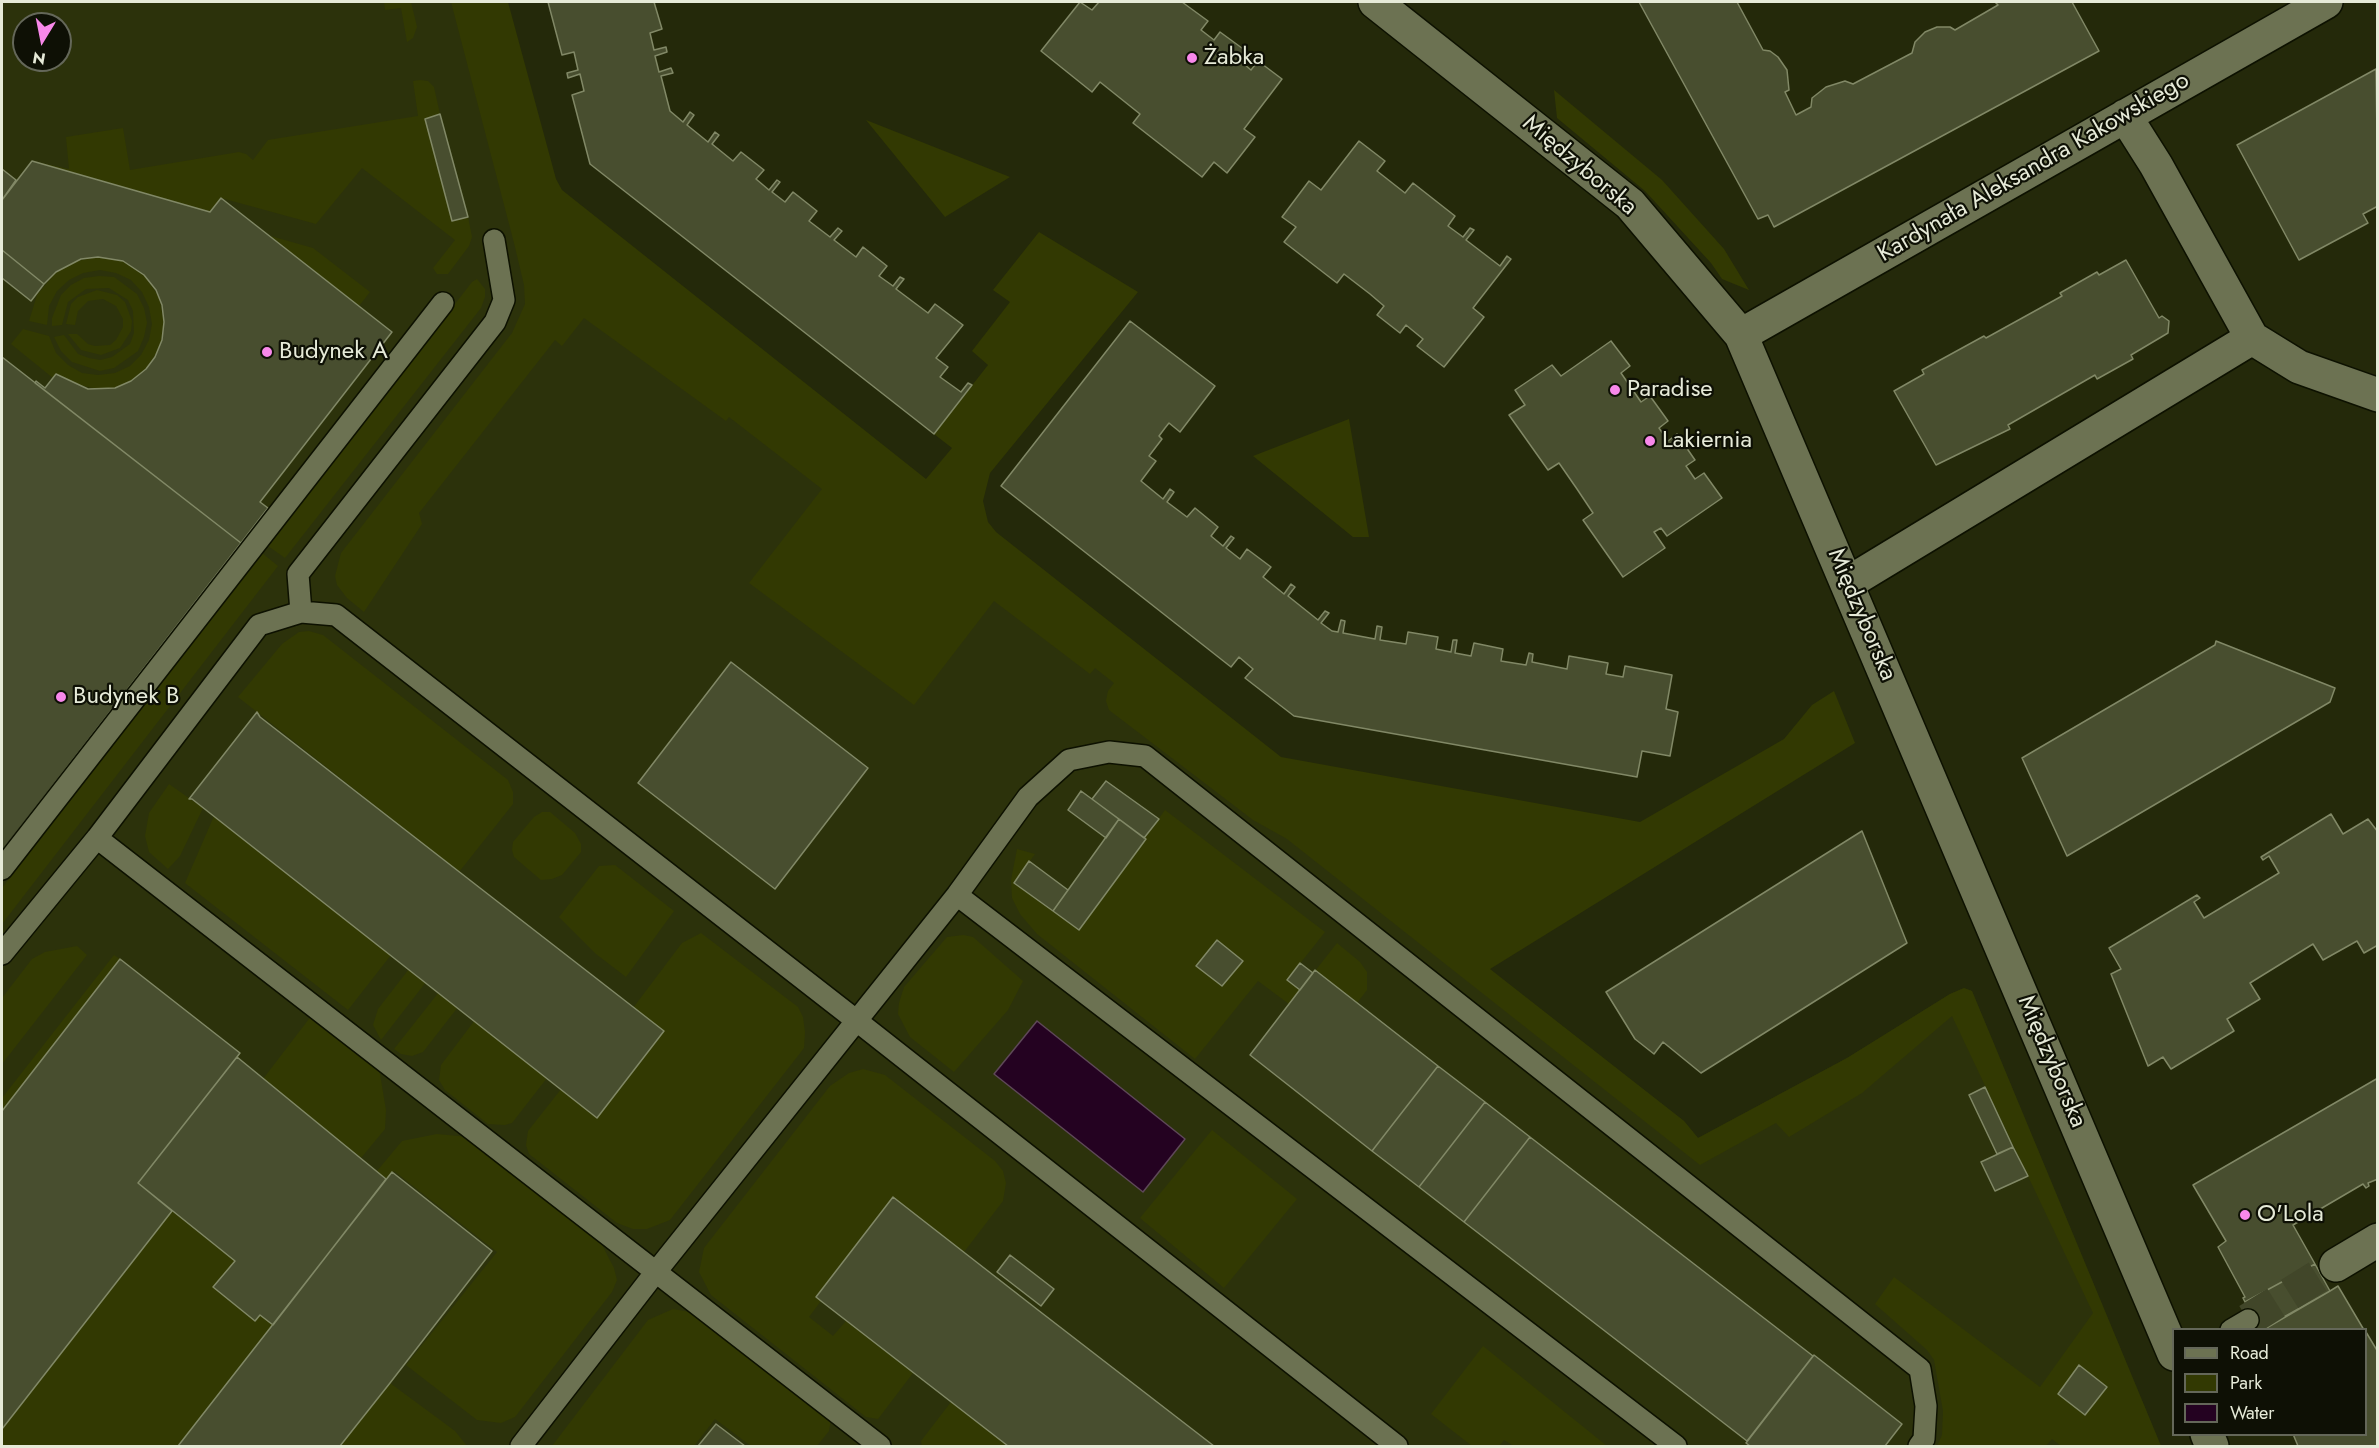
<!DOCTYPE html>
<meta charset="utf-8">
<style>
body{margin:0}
#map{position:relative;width:2379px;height:1448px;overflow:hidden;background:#24290a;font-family:Jost,sans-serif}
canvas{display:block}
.frame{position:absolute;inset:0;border:3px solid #e6ead8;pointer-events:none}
.legend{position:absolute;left:2172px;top:1328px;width:195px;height:108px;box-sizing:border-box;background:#0e1005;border:2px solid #646759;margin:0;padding:8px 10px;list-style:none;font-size:18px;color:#e6ead8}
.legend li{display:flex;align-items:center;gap:12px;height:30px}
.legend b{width:30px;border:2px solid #646759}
.north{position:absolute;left:12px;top:12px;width:60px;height:60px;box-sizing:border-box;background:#0e1005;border:2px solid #646759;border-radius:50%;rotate:190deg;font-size:16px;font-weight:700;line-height:24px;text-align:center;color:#e6ead8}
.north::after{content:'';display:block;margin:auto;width:21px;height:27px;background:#f888ea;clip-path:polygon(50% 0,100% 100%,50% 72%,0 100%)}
</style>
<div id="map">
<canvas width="2379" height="1448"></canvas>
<div class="frame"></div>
<ul class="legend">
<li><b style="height:8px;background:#6c7252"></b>Road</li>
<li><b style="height:16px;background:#323902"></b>Park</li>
<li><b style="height:16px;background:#240221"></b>Water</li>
</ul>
<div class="north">N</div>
</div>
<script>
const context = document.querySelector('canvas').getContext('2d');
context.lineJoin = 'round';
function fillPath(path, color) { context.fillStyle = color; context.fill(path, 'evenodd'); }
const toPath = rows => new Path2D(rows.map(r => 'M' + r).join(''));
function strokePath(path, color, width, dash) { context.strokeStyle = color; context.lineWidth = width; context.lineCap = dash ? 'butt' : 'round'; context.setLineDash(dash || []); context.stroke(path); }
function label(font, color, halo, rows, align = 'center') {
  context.font = font + ' Jost,sans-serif'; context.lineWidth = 4.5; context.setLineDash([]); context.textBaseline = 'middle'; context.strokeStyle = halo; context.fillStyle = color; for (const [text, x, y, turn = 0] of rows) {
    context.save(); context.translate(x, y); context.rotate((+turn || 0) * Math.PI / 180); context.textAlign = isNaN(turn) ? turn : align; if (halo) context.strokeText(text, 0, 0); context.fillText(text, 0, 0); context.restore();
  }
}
const built = toPath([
 [2,2,459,2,520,234,667,328,1684,1121,1698,1138,1847,1058,1950,994,1964,988,1972,991,2161,1446,2,1446],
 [24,24,60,24,60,60,24,60]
]);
const green = toPath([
 [384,2,411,2,417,27,413,38,407,42,401,8,385,10],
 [451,2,508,2,556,179,562,190,926,479,952,448,934,434,988,365,972,351,1010,302,993,290,1039,232,1138,292,990,473,983,501,988,522,996,532,1281,757,1640,822,1784,739,1812,705,1834,691,1855,743,1490,969,1684,1121,1698,1138,1847,1058,1950,994,1964,988,1972,991,2161,1446,2061,1446,2052,1439,2046,1446,1937,1446,1942,1435,1943,1411,1934,1360,1927,1350,1875,1304,1894,1277,2040,1387,2093,1313,1952,1016,1862,1093,1789,1137,1776,1123,1700,1165,1287,839,1253,820,1109,710,1106,701,1108,691,1114,683,1095,668,1090,674,994,601,914,705,749,583,822,489,729,417,726,421,584,318,562,346,555,340,419,513,422,524,364,612,347,598,337,585,335,576,341,553,512,333,525,304,524,285,514,243],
 [420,80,428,81,434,87,440,114,425,119,452,220,468,217,472,237,469,246,448,274,437,274,433,268,455,240,362,168,316,224,221,198,210,212,32,161,69,169,66,137,123,128,130,170,239,152,246,154,253,160,268,140,418,116,413,81],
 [1554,90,1662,180,1724,249,1749,290,1722,279,1711,263,1645,191,1557,118],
 [866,120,1010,177,945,217],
 [267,235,313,248,370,292,359,306],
 [98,257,123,261,144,275,159,297,164,323,160,347,146,369,131,381,115,388,97,389,72,383,56,374,53,378,11,344,23,329,49,336,56,353,68,365,82,373,98,375,115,373,130,366,141,355,149,340,152,324,149,307,142,292,131,280,116,273,100,270,83,273,69,280,57,291,49,306,47,325,29,321,37,295,56,272,72,262],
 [99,276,114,277,137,294,144,308,147,323,144,337,138,351,114,368,100,371,72,362,61,351,54,337,64,335,78,354,89,358,100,360,112,357,130,344,134,333,133,311,128,300,109,288,86,289,68,302,62,325,52,326,52,318,61,295,71,285,84,278],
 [477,279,485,289,485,297,481,308,285,558,268,546,472,282],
 [97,290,117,295,125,302,132,321,131,331,120,348,101,355,81,350,68,334,77,334,88,344,95,346,110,345,116,340,123,327,123,319,116,306,103,299,88,301,78,311,75,325,66,324,71,304,78,297],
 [1349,419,1369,537,1353,537,1253,456],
 [262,553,278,566,2,924,2,888],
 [309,631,323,635,508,780,513,792,513,804,459,872,238,697,282,644,299,632],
 [169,784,203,808,180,856,168,869,149,852,145,836,149,813],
 [1165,810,1325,932,1287,980,1300,990,1289,1004,1258,981,1195,1059,1037,934,1020,914,1012,898,1011,880,1017,849,1035,854,1014,883,1079,930],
 [542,812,550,812,575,833,581,844,581,852,562,875,552,879,541,880,514,857,512,850,513,842,534,817],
 [214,816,391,955,348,1010,185,883],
 [615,865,674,911,626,977,596,954,559,917,599,866],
 [701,933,798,1007,803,1017,805,1032,804,1048,670,1220,647,1229,633,1229,617,1223,529,1154,526,1145,528,1131,562,1088,597,1117,664,1031,633,1008,682,943],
 [963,935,973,937,1023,981,1008,1010,954,1072,910,1037,898,1014,899,1003,904,987,947,937],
 [1337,943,1360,962,1367,972,1367,990,1357,1003,1315,971],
 [77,946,87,955,2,1064,2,998,32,959,45,952],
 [114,955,120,959,2,1111,2,1098],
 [409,969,426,982,381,1040,373,1025,378,1009],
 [439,992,458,1007,423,1052,412,1056,401,1054,394,1049],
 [312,1015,376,1064,380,1074,386,1110,385,1129,361,1158,263,1079],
 [475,1020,547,1078,512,1123,505,1125,488,1124,445,1090,439,1080,441,1065],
 [863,1069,885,1075,995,1161,1003,1171,1006,1183,1003,1201,964,1252,893,1197,816,1297,821,1301,809,1317,833,1336,846,1321,913,1373,878,1419,866,1417,711,1295,699,1272,704,1248,830,1086,849,1073],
 [1212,1130,1297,1199,1224,1288,1140,1218],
 [437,1134,469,1137,599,1239,614,1268,617,1280,612,1292,515,1417,501,1423,477,1420,406,1365,497,1252,394,1171,386,1179,377,1171,402,1141],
 [172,1211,235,1261,214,1287,255,1321,260,1315,273,1325,178,1446,2,1446,2,1429],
 [673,1309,695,1313,831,1419,829,1431,817,1446,751,1446,715,1419,694,1446,552,1446,648,1320],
 [1483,1346,1607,1446,1514,1446,1504,1440,1499,1446,1472,1446,1431,1414],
 [390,1383,455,1431,467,1446,340,1446],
 [951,1402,1008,1446,922,1446,921,1441]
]);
const water = toPath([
 [1037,1021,1185,1139,1143,1192,994,1074,1037,1021]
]);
const building = toPath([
 [548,2,654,2,662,29,650,33,654,50,666,47,667,52,655,56,659,72,671,68,673,73,661,76,670,111,683,122,690,112,694,115,687,125,708,142,715,132,719,135,712,144,733,161,741,152,764,170,756,179,769,190,777,180,780,182,772,192,785,202,793,192,817,211,809,221,830,237,838,228,842,231,834,240,856,257,863,247,887,266,879,276,893,286,900,277,904,279,896,289,928,313,935,304,963,325,936,358,948,367,940,377,961,392,968,383,972,385,934,434,590,164,572,95,584,91,580,74,568,78,567,73,578,70,574,52,562,55,548,2],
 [1080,2,1092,10,1099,2,1182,2,1208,21,1201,30,1214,40,1220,32,1246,51,1239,60,1251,70,1258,61,1282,79,1244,129,1255,137,1227,173,1214,162,1202,177,1133,123,1140,114,1100,82,1092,92,1041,51,1080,2],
 [1639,2,1737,2,1763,50,1770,51,1778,57,1787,70,1789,90,1785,92,1796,115,1811,107,1812,98,1826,87,1845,81,1853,84,1912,53,1915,42,1925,32,1937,27,1950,27,1955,30,1998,5,1995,2,2072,2,2099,51,1774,227,1768,215,1758,219,1639,2],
 [2376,69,2378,206,2363,214,2368,223,2299,260,2237,145,2376,69],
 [440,114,468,217,452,221,425,119,440,114],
 [1359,141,1385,161,1377,171,1405,193,1413,183,1455,216,1448,226,1463,237,1470,228,1474,230,1466,240,1500,266,1507,256,1511,259,1473,308,1484,317,1444,367,1417,346,1423,339,1406,325,1400,333,1377,315,1384,306,1370,294,1344,274,1337,283,1284,242,1296,227,1282,217,1309,181,1321,190,1359,141],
 [32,161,210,212,221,198,392,332,260,502,268,508,241,543,35,383,36,381,45,388,56,374,88,389,115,388,131,381,146,369,155,357,162,340,164,322,162,305,156,290,144,275,123,261,98,257,81,259,56,272,44,284,2,250,2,200,32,161],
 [2,169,16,180,2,200,2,169],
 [2,250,44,284,31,301,2,278,2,250],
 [2126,260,2159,318,2162,316,2169,321,2168,333,2131,355,2133,359,2097,379,2095,375,2008,425,2010,429,1936,465,1894,391,1924,374,1922,370,1984,336,1986,338,2062,296,2060,293,2097,272,2099,275,2126,260],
 [1130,321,1215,386,1180,432,1169,423,1165,428,1159,436,1162,439,1149,456,1156,461,1141,481,1163,499,1170,489,1174,492,1167,502,1187,517,1195,508,1218,527,1211,536,1223,546,1231,536,1234,538,1226,548,1240,559,1247,549,1271,567,1263,577,1284,594,1291,584,1295,587,1288,596,1318,620,1325,611,1329,613,1321,623,1332,631,1338,632,1341,620,1345,621,1343,633,1375,639,1377,626,1382,627,1380,640,1406,644,1408,632,1438,637,1436,649,1451,652,1453,640,1457,640,1455,653,1471,656,1474,643,1503,649,1501,661,1526,665,1529,653,1533,654,1532,662,1567,669,1569,656,1608,663,1606,674,1623,677,1625,666,1672,675,1666,709,1678,712,1670,756,1642,751,1637,777,1294,716,1245,678,1253,669,1239,657,1231,667,1001,486,1130,321],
 [1611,341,1630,366,1621,373,1641,402,1650,396,1668,421,1659,428,1668,441,1677,434,1695,460,1686,466,1695,479,1704,473,1722,498,1667,536,1661,528,1654,532,1665,548,1623,577,1583,520,1593,513,1577,489,1559,463,1548,470,1509,415,1525,405,1515,390,1552,365,1561,376,1611,341],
 [2,357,241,543,2,851,2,357],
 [2216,641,2335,688,2330,702,2067,856,2022,758,2215,645,2216,641],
 [731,662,868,768,775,889,638,783,731,662],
 [257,712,260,717,664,1031,597,1118,192,799,189,799,257,712],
 [1106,781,1159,819,1144,838,1092,799,1106,781],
 [1081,791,1119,819,1106,838,1068,810,1081,791],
 [2331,814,2343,834,2368,819,2378,832,2378,945,2364,953,2357,941,2323,960,2313,944,2250,983,2260,999,2227,1019,2234,1031,2171,1069,2163,1057,2148,1066,2111,974,2121,969,2109,948,2197,895,2200,898,2194,902,2204,918,2279,873,2269,856,2263,860,2261,857,2331,814],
 [1119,819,1146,839,1079,930,1053,911,1119,819],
 [1862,831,1907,943,1701,1073,1663,1042,1654,1054,1635,1039,1606,992,1862,831],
 [1029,861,1068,890,1053,911,1014,883,1029,861],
 [1217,940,1243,961,1222,986,1196,966,1217,940],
 [120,959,240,1053,138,1183,172,1211,2,1429,2,1111,120,959],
 [1300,963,1313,973,1300,990,1287,980,1300,963],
 [1315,970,1438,1066,1372,1151,1250,1055,1315,970],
 [237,1057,386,1179,273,1325,260,1315,255,1321,213,1287,235,1261,138,1183,237,1057],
 [1438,1066,1485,1102,1419,1187,1372,1151,1438,1066],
 [2378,1078,2378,1179,2368,1183,2369,1186,2366,1188,2363,1184,2293,1225,2315,1264,2245,1302,2243,1298,2245,1297,2218,1247,2226,1241,2193,1185,2378,1078],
 [1985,1087,2013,1147,1997,1154,1969,1095,1985,1087],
 [1485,1102,1530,1137,1464,1222,1419,1187,1485,1102],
 [1530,1137,1813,1356,1747,1441,1464,1222,1530,1137],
 [2013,1147,2028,1176,1995,1191,1981,1162,2013,1147],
 [392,1172,492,1251,390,1383,340,1446,178,1446,392,1172],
 [893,1197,1038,1310,1214,1446,1008,1446,821,1301,816,1297,893,1197],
 [1010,1255,1054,1289,1041,1306,997,1272,1010,1255],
 [2315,1264,2330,1291,2261,1330,2245,1302,2315,1264],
 [2338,1286,2364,1330,2263,1330,2330,1291,2338,1286],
 [2366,1332,2378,1352,2378,1446,2298,1446,2293,1434,2366,1434,2366,1332],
 [1814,1355,1902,1424,1885,1446,1750,1446,1746,1443,1814,1355],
 [2079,1365,2107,1387,2085,1415,2058,1394,2079,1365],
 [716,1424,745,1446,698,1446,716,1424]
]);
const minorTunnel = toPath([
 [2248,1320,2336,1265]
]);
const service = toPath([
 [301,612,298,574,495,322,504,300,494,240],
 [97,838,880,1446],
 [2,869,443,303],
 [957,895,1676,1446],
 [2,954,97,838,259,625,301,612,336,615,857,1021,1397,1446],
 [2231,1330,2248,1320],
 [521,1446,655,1273,957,895,1028,797,1069,760,1109,752,1145,756,1920,1369,1926,1406,1924,1439,1919,1446]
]);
const minor = toPath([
 [1375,2,1630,204,1741,335,2174,1354],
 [2125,116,2156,165,2252,338,2299,367,2378,395],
 [1741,335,2326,2],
 [1848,583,2252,338],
 [2336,1265,2378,1240],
 [2207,1434,2212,1446]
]);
const markers = [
 [1192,58,6,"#f888ea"],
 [267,352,6,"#f888ea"],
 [1615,390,6,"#f888ea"],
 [1650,441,6,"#f888ea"],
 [61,697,6,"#f888ea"],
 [2245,1215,6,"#f888ea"]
];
const poiNames = [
 ["Żabka",1204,58],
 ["Budynek A",279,352],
 ["Paradise",1627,390],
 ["Lakiernia",1662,441],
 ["Budynek B",73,697],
 ["O'Lola",2257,1215]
];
const streetNames = [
 ["Międzyborska",1579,166,40],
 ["Kardynała Aleksandra Kakowskiego",2034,168,-30],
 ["Międzyborska",1861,615,67],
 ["Międzyborska",2051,1062,67]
];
fillPath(built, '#2c320b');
fillPath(green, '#323902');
fillPath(water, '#240221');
strokePath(water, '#5e4858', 1.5);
fillPath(building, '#484e2f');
strokePath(building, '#818866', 1.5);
strokePath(minorTunnel, '#414629', 33, [33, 16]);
strokePath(service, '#0d1100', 24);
strokePath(minor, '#0d1100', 36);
strokePath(service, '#6c7252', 21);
strokePath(minor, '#6c7252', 33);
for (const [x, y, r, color] of markers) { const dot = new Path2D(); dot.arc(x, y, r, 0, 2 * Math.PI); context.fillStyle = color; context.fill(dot); strokePath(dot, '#0e1005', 2); }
label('24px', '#e6ead8', '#0e1005', poiNames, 'left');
label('24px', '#e6ead8', '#0e1005', streetNames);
</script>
